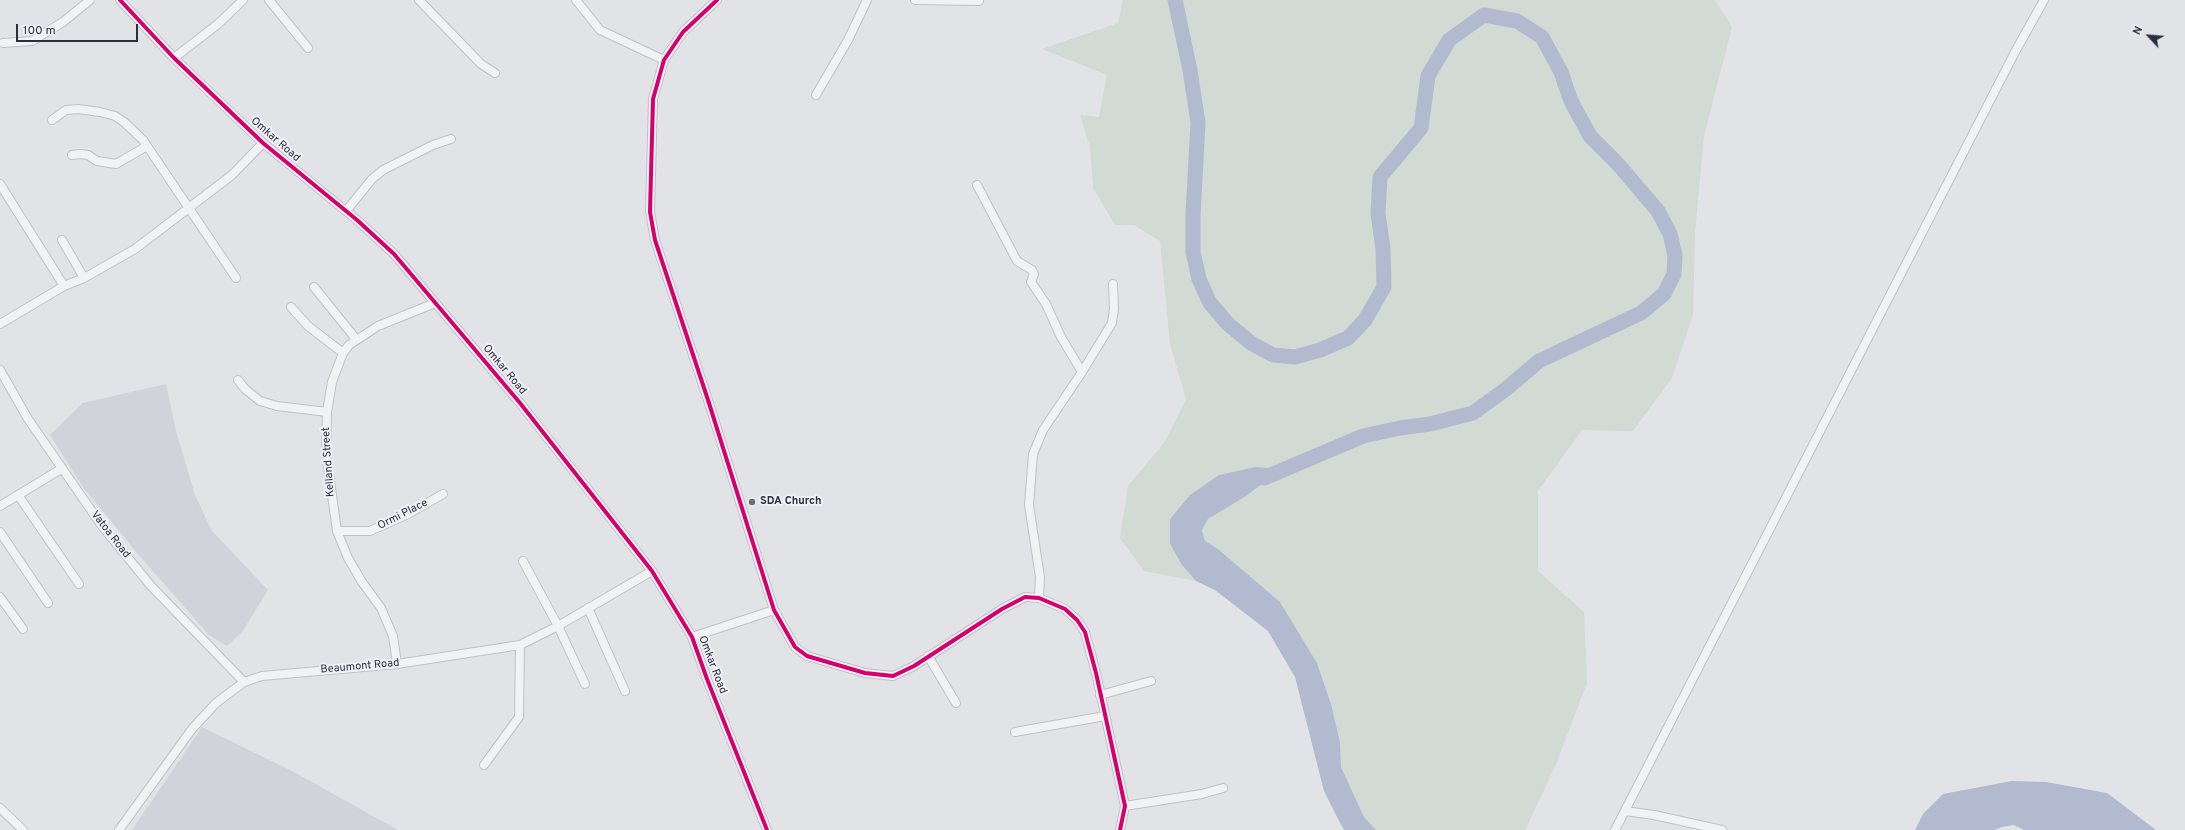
<!DOCTYPE html>
<style>
body{margin:0}
#map{position:relative;width:2185px;height:830px;overflow:hidden;background:#e2e3e7;font-family:Overpass,sans-serif}
canvas{display:block}
.north{position:absolute;left:2129px;top:16px;width:40px;height:40px;-webkit-text-stroke:3px #f0f1f6;paint-order:stroke;rotate:296deg;font-size:11px;font-weight:700;line-height:16px;text-align:center;color:#2a2e3f}
.north::after{content:'';display:block;margin:auto;width:14px;height:18px;background:#2a2e3f;clip-path:polygon(50% 0,100% 100%,50% 72%,0 100%)}
.scale{position:absolute;left:16px;top:24px;width:122px;height:18px;box-sizing:border-box;border:2px solid #2a2e3f;border-top:0;padding-left:5px;font-size:12px;line-height:14px;white-space:nowrap;color:#2a2e3f;-webkit-text-stroke:3px #f0f1f6;paint-order:stroke}
</style>
<div id="map">
<canvas width="2185" height="830"></canvas>
<div class="north">N</div>
<div class="scale">100 m</div>
</div>
<script>
const context = document.querySelector('canvas').getContext('2d');
context.lineJoin = 'round';
function fillPath(path, color) { context.fillStyle = color; context.fill(path, 'evenodd'); }
const toPath = rows => new Path2D(rows.map(r => 'M' + r).join(''));
function strokePath(path, color, width, dash) { context.strokeStyle = color; context.lineWidth = width; context.lineCap = dash ? 'butt' : 'round'; context.setLineDash(dash || []); context.stroke(path); }
function label(font, color, halo, rows, align = 'center') {
  context.font = font + ' Overpass,sans-serif'; context.lineWidth = 4; context.setLineDash([]); context.textBaseline = 'middle'; context.strokeStyle = halo; context.fillStyle = color; for (const [text, x, y, turn = 0] of rows) {
    context.save(); context.translate(x, y); context.rotate((+turn || 0) * Math.PI / 180); context.textAlign = isNaN(turn) ? turn : align; if (halo) context.strokeText(text, 0, 0); context.fillText(text, 0, 0); context.restore();
  }
}
const built = toPath([
 [166,384,176,431,195,495,212,531,268,590,242,632,227,646,209,635,137,553,83,487,50,435,83,403],
 [202,727,294,772,398,830,132,830]
]);
const green = toPath([
 [1123,0,1715,0,1732,27,1704,136,1695,232,1693,315,1672,378,1633,431,1582,430,1538,491,1538,571,1584,612,1587,683,1555,767,1525,830,1376,830,1364,817,1341,767,1340,742,1331,704,1317,663,1280,602,1218,549,1205,541,1202,530,1208,519,1281,469,1170,544,1196,581,1144,571,1120,538,1128,486,1164,443,1186,399,1170,344,1160,241,1134,225,1115,225,1093,188,1090,147,1080,115,1099,117,1107,75,1042,49,1118,23]
]);
const water = toPath([
 [1256,467,1282,469,1246,496,1208,519,1202,530,1205,541,1218,549,1280,602,1317,663,1331,704,1340,742,1341,767,1364,817,1376,830,1344,830,1337,817,1324,791,1295,677,1268,631,1215,590,1196,581,1182,565,1170,544,1170,519,1190,495,1219,475],
 [2012,781,2046,782,2107,793,2156,830,2024,830,2014,825,2002,827,1994,830,1915,830,1923,814,1943,794]
]);
const river = toPath([
 [1175,0,1190,70,1198,123,1193,215,1193,252,1199,279,1210,303,1228,324,1251,343,1273,355,1295,357,1320,350,1348,338,1365,320,1384,287,1383,249,1378,213,1380,177,1421,128,1428,76,1449,40,1484,15,1517,21,1542,37,1561,72,1571,101,1590,136,1617,163,1658,211,1670,234,1675,255,1674,274,1664,294,1641,313,1539,361,1506,389,1473,413,1430,424,1400,428,1363,436,1264,478]
]);
const minor = toPath([
 [120,0,174,58,263,143,357,220,394,254,520,403,652,571,692,637,707,679,767,830],
 [269,0,308,48],
 [419,0,481,64,495,73],
 [576,0,600,30,664,60],
 [717,0,683,32,664,60,653,99,650,212,655,240,708,400,774,610,795,647,807,656,865,673,893,676,914,666,1002,609,1025,597,1039,598,1065,609,1077,620,1085,632,1096,673,1125,806,1120,830],
 [915,0,979,1],
 [3,43,32,41,63,22,90,0],
 [174,58,218,24,243,0],
 [816,95,848,40,867,0],
 [52,120,66,110,78,109,100,112,115,116,124,122,143,140,236,278],
 [72,155,80,154,88,155,97,161,116,164,147,146],
 [0,184,64,286],
 [977,185,1017,261,1032,270,1034,274,1031,282,1046,304,1061,337,1082,372,1043,430,1033,454,1029,505,1040,577,1039,598],
 [346,211,372,179,383,170,433,145,451,139],
 [62,240,84,278],
 [314,287,356,339],
 [291,307,308,326,343,353],
 [0,324,64,286,84,278,135,249,232,175,263,143],
 [0,370,28,419,102,526,151,586,244,682],
 [1082,372,1112,323,1114,309,1113,284],
 [238,380,245,389,260,401,277,406,327,412],
 [18,495,79,584],
 [0,506,61,469],
 [337,531,370,531,408,514,443,494],
 [0,532,48,603],
 [523,561,558,626,585,684],
 [0,597,23,629],
 [588,608,625,691],
 [692,637,774,610],
 [928,656,956,703],
 [397,664,393,636,381,608,362,582,348,558,337,531,326,452,327,412,332,382,343,353,349,345,378,326,435,303],
 [1100,695,1151,681],
 [1015,732,1105,716],
 [484,765,519,717,520,645],
 [1125,806,1202,794,1223,788],
 [0,808,23,830],
 [1625,811,1654,815,1722,830],
 [119,830,192,729,216,703,244,682,262,676,397,664,520,645,558,626,652,571],
 [1615,830,2015,52,2044,0]
]);
const cycleway = toPath([
 [120,0,174,58,263,143,357,220,394,254,520,403,652,571,692,637,707,679,767,830],
 [717,0,683,32,664,60,653,99,650,212,655,240,708,400,774,610,795,647,807,656,865,673,893,676,914,666,1002,609,1025,597,1039,598,1065,609,1077,620,1085,632,1096,673,1125,806,1120,830]
]);
const markers = [
 [752,502,4,"#6a6d7a"]
];
const streetNames = [
 ["Omkar Road",275,140,41],
 ["Omkar Road",504,370,50],
 ["Kelland Street",329,462,-94],
 ["Ormi Place",403,515,-27],
 ["Vatoa Road",110,535,52],
 ["Omkar Road",712,665,69],
 ["Beaumont Road",360,667,-5]
];
const poiNames = [
 ["SDA Church",760,502]
];
fillPath(built, '#d1d2da');
fillPath(green, '#d1dad3');
fillPath(water, '#b2bad0');
strokePath(river, '#b2bad0', 15);
strokePath(minor, '#c0c1c5', 10);
strokePath(minor, '#f1f2f4', 8);
strokePath(cycleway, '#d6006c', 4);
for (const [x, y, r, color] of markers) { const dot = new Path2D(); dot.arc(x, y, r, 0, 2 * Math.PI); context.fillStyle = color; context.fill(dot); strokePath(dot, '#f0f1f6', 1.5); }
label('11px', '#2a2e3f', '#f0f1f6', streetNames);
label('bold 11px', '#2a2e3f', '#f0f1f6', poiNames, 'left');
</script>
